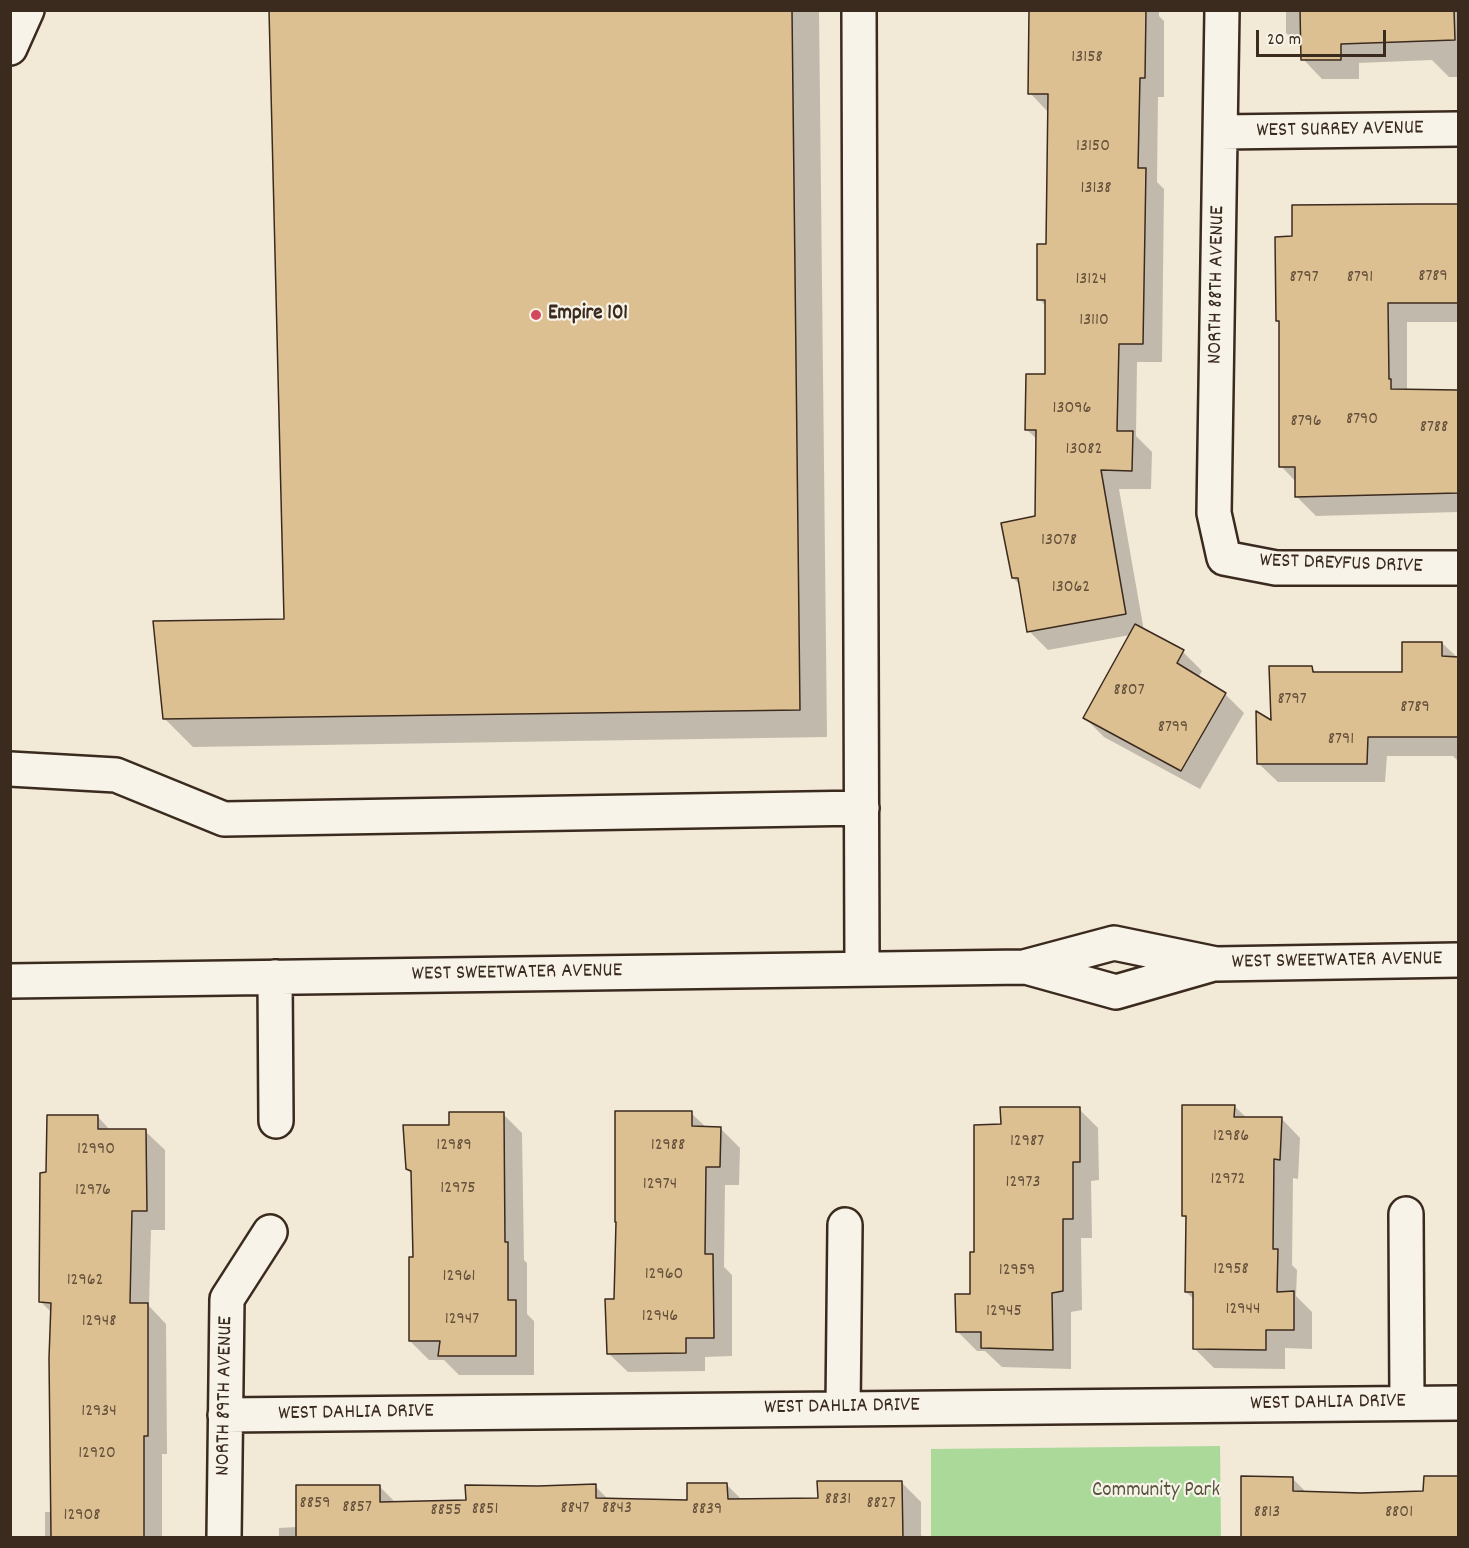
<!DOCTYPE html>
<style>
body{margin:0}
#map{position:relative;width:1469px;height:1548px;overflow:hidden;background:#f2e9d7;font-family:Dekko,sans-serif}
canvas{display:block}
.frame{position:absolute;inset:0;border:12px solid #3b2a1e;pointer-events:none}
.scale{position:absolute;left:1256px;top:30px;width:130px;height:27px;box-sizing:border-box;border:3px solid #3b2a1e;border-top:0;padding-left:8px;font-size:18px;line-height:21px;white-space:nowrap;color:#3b2a1e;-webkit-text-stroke:4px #f7f3e8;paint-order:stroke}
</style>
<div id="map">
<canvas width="1469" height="1548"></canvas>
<div class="frame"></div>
<div class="scale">20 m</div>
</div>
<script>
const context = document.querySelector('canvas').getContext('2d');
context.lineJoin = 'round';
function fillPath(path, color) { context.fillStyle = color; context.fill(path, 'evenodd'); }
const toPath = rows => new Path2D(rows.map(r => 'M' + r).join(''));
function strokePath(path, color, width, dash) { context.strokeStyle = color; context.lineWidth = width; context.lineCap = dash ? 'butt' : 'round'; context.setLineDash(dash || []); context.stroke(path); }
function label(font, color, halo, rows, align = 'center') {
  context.font = font + ' Dekko,sans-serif'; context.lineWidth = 4.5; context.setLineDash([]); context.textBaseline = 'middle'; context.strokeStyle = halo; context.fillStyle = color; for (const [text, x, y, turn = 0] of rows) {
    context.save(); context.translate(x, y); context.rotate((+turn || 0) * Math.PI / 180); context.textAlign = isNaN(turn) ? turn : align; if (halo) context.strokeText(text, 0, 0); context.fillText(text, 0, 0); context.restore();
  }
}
const green = toPath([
 [1220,1446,1221,1537,931,1537,931,1449]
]);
const shadow = toPath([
 [271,10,819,10,827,737,193,747,164,718,286,620],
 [1030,10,1159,10,1159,16,1164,21,1164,97,1158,97,1157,182,1164,189,1162,362,1137,362,1136,436,1152,452,1151,489,1119,489,1144,631,1183,652,1202,671,1198,678,1225,694,1244,713,1200,789,1104,737,1085,718,1130,635,1048,650,1029,631,1020,585,1013,578,1037,518,1038,440,1027,430,1046,376,1046,306,1039,299,1048,246,1049,113,1030,93],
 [1286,10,1458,10,1458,77,1449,77,1432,60,1359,63,1359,79,1322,79,1303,59,1303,50,1286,33],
 [1458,206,1458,322,1407,322,1407,391,1458,391,1458,512,1316,516,1297,497,1297,483,1281,466,1281,324,1278,321,1293,238,1293,207],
 [1442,643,1458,658,1458,761,1453,756,1387,756,1385,782,1278,782,1258,763,1273,722,1312,668,1317,674,1403,674],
 [1234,1106,1247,1118,1281,1118,1300,1138,1298,1179,1293,1178,1292,1265,1297,1270,1296,1296,1312,1312,1312,1349,1285,1348,1285,1369,1214,1368,1195,1349,1195,1300,1186,1292,1188,1220,1183,1215],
 [1079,1109,1098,1128,1099,1180,1091,1181,1092,1238,1081,1238,1082,1310,1071,1312,1071,1369,1002,1367,985,1351,977,1351,957,1331,972,1295,976,1253,1002,1125],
 [691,1113,707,1128,720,1128,740,1148,739,1185,725,1185,724,1267,732,1275,732,1356,705,1357,705,1371,628,1372,608,1353,616,1300],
 [503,1114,522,1133,524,1260,527,1263,527,1314,534,1321,534,1375,459,1375,444,1360,429,1360,410,1341,415,1258,412,1174,407,1169,450,1127],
 [98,1117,111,1131,145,1131,165,1150,165,1230,151,1230,149,1306,166,1324,167,1454,162,1454,162,1538,45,1538,45,1512,52,1512,52,1313,41,1302,47,1174],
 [1426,1477,1458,1477,1458,1538,1242,1538,1292,1478,1307,1493,1425,1493],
 [902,1483,921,1502,921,1535,924,1538,279,1538,279,1528,297,1527,379,1486,396,1503,468,1502,595,1486,609,1500,688,1501,726,1484,743,1501,819,1499]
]);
const building = toPath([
 [269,10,792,10,800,710,163,719,153,621,284,619,269,10],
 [1029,10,1146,10,1145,78,1140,78,1138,168,1146,168,1143,344,1119,344,1117,431,1133,431,1132,471,1101,470,1126,614,1027,632,1018,578,1012,578,1001,523,1035,516,1036,430,1025,430,1026,374,1045,374,1045,300,1037,300,1037,244,1046,244,1048,94,1028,94,1029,10],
 [1300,10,1454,10,1455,40,1341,44,1341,60,1301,60,1300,10],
 [1419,204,1458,204,1458,303,1388,303,1389,379,1391,379,1391,389,1458,390,1458,493,1295,497,1295,467,1279,467,1279,321,1276,321,1275,237,1292,236,1292,205,1419,204],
 [1135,624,1184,650,1177,663,1226,693,1181,771,1083,718,1135,624],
 [1402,642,1442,642,1442,656,1458,657,1458,737,1368,737,1367,764,1257,764,1256,711,1271,720,1269,666,1312,666,1313,672,1402,672,1402,642],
 [1182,1105,1235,1105,1234,1117,1282,1117,1280,1160,1274,1159,1273,1249,1278,1249,1277,1292,1294,1291,1294,1330,1266,1330,1266,1350,1193,1349,1193,1292,1185,1292,1186,1216,1182,1216,1182,1105],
 [1000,1107,1080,1107,1080,1162,1073,1162,1073,1219,1063,1219,1063,1291,1052,1293,1053,1350,981,1348,981,1332,956,1332,955,1294,970,1294,970,1252,974,1252,974,1125,1001,1124,1000,1107],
 [615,1111,692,1111,692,1126,721,1127,720,1167,706,1167,705,1254,713,1254,714,1338,686,1338,686,1353,607,1354,605,1299,614,1299,616,1222,615,1222,615,1111],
 [449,1112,504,1112,505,1242,508,1242,508,1300,516,1300,516,1356,438,1356,440,1341,409,1341,409,1257,413,1257,411,1171,406,1169,403,1125,449,1125,449,1112],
 [47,1115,98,1115,98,1129,146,1129,147,1211,132,1211,130,1303,148,1303,148,1436,144,1436,144,1538,51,1538,49,1358,51,1303,39,1302,40,1173,46,1172,47,1115],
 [1241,1476,1293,1477,1293,1491,1361,1493,1423,1491,1424,1476,1458,1476,1458,1538,1241,1538,1241,1476],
 [817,1481,902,1481,903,1538,296,1538,296,1485,380,1485,380,1502,466,1500,465,1485,538,1486,596,1484,596,1498,687,1500,687,1483,727,1483,728,1499,818,1498,817,1481]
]);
const minor = toPath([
 [859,10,862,969],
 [1222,10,1214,513,1224,558,1276,568,1458,568],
 [10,48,27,10],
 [1221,132,1458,129],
 [10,769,116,775,224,819,862,808],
 [1026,967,1116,992,1210,965],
 [275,977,276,1121],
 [10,981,1024,967,1114,943,1216,964,1458,960],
 [1406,1214,1407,1403],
 [843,1408,845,1225],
 [225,1415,1458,1403],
 [224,1538,227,1299,270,1232]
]);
const markers = [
 [536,315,6,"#d1495b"]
];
const numberNames = [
 ["13158",1087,59],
 ["13150",1093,148],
 ["13138",1096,190],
 ["8789",1433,278],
 ["8797",1304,279],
 ["8791",1360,279],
 ["13124",1091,281],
 ["13110",1094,322],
 ["13096",1072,410],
 ["8790",1362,421],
 ["8796",1306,423],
 ["8788",1434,429],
 ["13082",1084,451],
 ["13078",1059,542],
 ["13062",1071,589],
 ["8807",1129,692],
 ["8797",1292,701],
 ["8789",1415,709],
 ["8799",1173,729],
 ["8791",1341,741],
 ["12986",1231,1138],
 ["12987",1027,1143],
 ["12989",454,1147],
 ["12988",668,1147],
 ["12990",96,1151],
 ["12972",1228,1181],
 ["12973",1023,1184],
 ["12974",660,1186],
 ["12975",458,1190],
 ["12976",93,1192],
 ["12958",1231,1271],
 ["12959",1017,1272],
 ["12960",664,1276],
 ["12961",459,1278],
 ["12962",85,1282],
 ["12944",1243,1311],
 ["12945",1004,1313],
 ["12946",660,1318],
 ["12947",462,1321],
 ["12948",99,1323],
 ["12934",99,1413],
 ["12920",97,1455],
 ["8831",838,1501],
 ["8859",315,1505],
 ["8827",881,1505],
 ["8857",357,1509],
 ["8847",575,1510],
 ["8843",617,1510],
 ["8851",485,1511],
 ["8839",707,1511],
 ["8855",446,1512],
 ["8813",1267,1514],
 ["8801",1399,1514],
 ["12908",82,1517]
];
const streetNames = [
 ["WEST SURREY AVENUE",1340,131,-1],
 ["NORTH 88TH AVENUE",1218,285,-89],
 ["WEST DREYFUS DRIVE",1341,565,2],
 ["WEST SWEETWATER AVENUE",1337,962,-1],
 ["WEST SWEETWATER AVENUE",517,974,-1],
 ["NORTH 89TH AVENUE",226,1396,-89],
 ["WEST DAHLIA DRIVE",1328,1404,-1],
 ["WEST DAHLIA DRIVE",842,1408,-1],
 ["WEST DAHLIA DRIVE",356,1414,-1]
];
const poiNames = [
 ["Empire 101",548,315]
];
const parkNames = [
 ["Community Park",1156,1492]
];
fillPath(green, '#aad999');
fillPath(shadow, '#0003');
fillPath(building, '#ddc091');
strokePath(building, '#3b2a1e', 1.5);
strokePath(minor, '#3b2a1e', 38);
strokePath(minor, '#f7f3e8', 33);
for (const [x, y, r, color] of markers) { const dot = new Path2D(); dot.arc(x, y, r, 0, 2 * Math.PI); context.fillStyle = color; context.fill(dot); strokePath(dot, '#f7f3e8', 2); }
label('18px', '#64503b', null, numberNames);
label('21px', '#3b2a1e', '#f7f3e8', streetNames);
label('bold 21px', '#3b2a1e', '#f7f3e8', poiNames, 'left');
label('21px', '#57563d', '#f7f3e8', parkNames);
</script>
